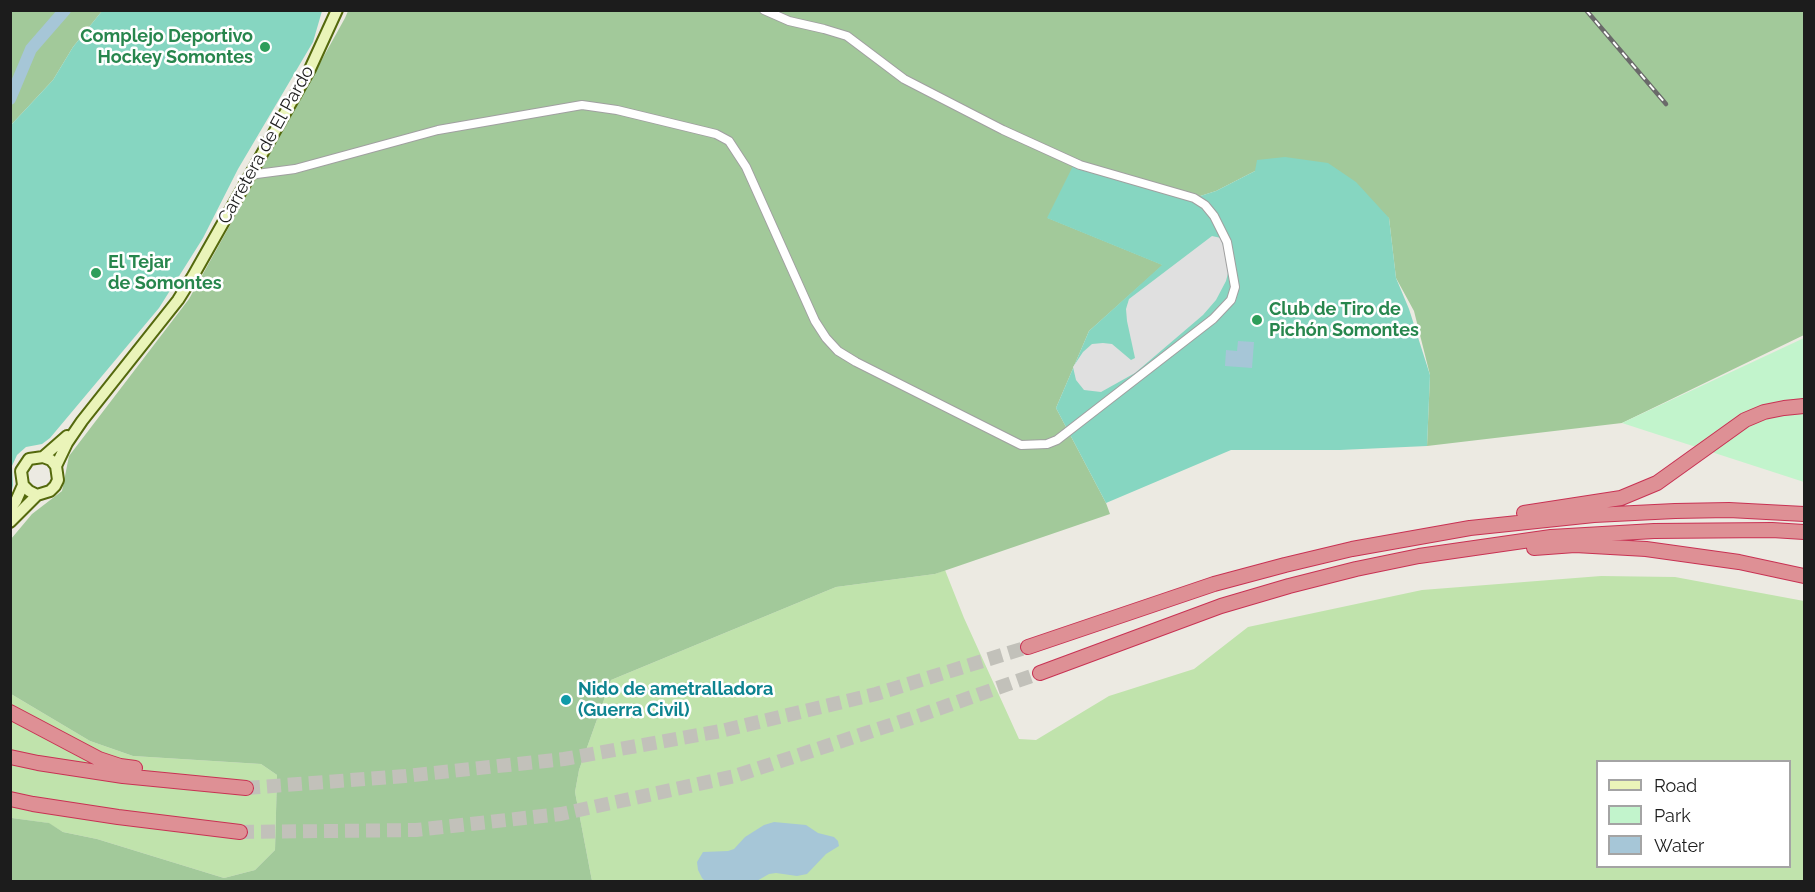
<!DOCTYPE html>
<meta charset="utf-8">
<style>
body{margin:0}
#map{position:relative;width:1815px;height:892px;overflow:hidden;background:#eceae2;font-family:Raleway,sans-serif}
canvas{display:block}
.frame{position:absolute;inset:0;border:12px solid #1c1c1c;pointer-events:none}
.legend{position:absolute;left:1596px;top:760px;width:195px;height:108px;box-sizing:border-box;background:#fff;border:2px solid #a4a4a4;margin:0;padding:8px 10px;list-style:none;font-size:18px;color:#1c1c1c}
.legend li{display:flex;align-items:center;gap:12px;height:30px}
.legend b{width:30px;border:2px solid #a4a4a4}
</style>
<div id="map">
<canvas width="1815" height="892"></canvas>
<div class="frame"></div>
<ul class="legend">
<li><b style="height:8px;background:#eaf4b9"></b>Road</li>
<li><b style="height:16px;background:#c2f4cc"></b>Park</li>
<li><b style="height:16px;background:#a6c6d7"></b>Water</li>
</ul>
</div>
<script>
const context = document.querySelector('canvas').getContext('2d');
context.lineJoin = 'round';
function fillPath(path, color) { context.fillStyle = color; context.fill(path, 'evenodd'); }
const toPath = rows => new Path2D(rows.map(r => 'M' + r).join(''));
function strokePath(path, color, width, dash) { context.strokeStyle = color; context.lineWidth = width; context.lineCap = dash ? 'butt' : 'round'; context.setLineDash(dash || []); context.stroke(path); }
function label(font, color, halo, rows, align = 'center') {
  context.font = font + ' Raleway,sans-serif'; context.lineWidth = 5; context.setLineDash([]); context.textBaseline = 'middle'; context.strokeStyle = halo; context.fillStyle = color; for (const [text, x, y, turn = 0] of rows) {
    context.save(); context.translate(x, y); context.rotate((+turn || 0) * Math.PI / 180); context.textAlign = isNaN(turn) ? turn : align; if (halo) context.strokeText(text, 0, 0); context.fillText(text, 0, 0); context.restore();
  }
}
const grass = toPath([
 [945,570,964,618,1019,739,1036,740,1109,696,1194,669,1248,627,1422,590,1601,576,1675,577,1804,601,1804,881,592,881,575,792,579,770,611,680,836,587,935,574],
 [1598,762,1790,762,1790,866,1598,866],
 [11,694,90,741,133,756,261,764,277,775,275,850,255,870,224,878,97,839,63,832,48,823,12,818]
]);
const forest = toPath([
 [11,11,102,11,73,47,53,80,11,125],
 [348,11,1804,11,1804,335,1622,423,1427,446,1430,375,1414,311,1396,278,1389,218,1255,171,1216,191,1194,198,1048,218,1163,265,1089,331,1056,408,1106,503,1110,514,935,574,836,587,611,680,579,770,575,792,592,881,11,881,11,812,12,812,12,818,49,823,63,832,97,839,224,878,255,870,275,850,277,775,261,764,133,756,90,741,11,694,11,539,32,514,62,491,69,456,189,299,345,18]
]);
const park = toPath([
 [1804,338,1804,482,1622,423]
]);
const pitch = toPath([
 [102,11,322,11,313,42,238,169,203,238,159,308,50,438,42,444,26,447,17,455,12,466,13,485,11,494,11,125,53,80,73,47],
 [1285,157,1328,163,1356,182,1389,218,1396,278,1409,309,1430,375,1427,446,1340,450,1231,450,1106,503,1056,408,1089,331,1162,265,1047,218,1075,162,1194,198,1216,191,1255,171,1257,160]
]);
const parking = toPath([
 [1212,236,1221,238,1229,269,1226,281,1216,300,1203,315,1135,373,1101,392,1084,390,1076,380,1073,367,1083,352,1092,344,1103,343,1112,344,1131,360,1135,358,1127,321,1126,309,1129,299]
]);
const water = toPath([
 [1238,341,1254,342,1252,368,1225,366,1226,350,1237,351],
 [774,822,806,825,818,833,834,837,838,841,839,846,826,854,807,874,797,876,776,873,769,874,755,882,705,881,702,878,698,870,697,862,703,852,728,851,734,849,745,837,764,825]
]);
const river = toPath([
 [10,99,31,49,65,10]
]);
const highwayTunnel = toPath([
 [246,788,405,776,564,759,721,731,876,694,1028,647],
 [240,832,416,830,561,814,735,776,915,717,1040,673]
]);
const street = toPath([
 [249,175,295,169,438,130,582,105,617,110,716,134,729,141,746,167,815,321,826,338,838,351,856,362,1021,445,1047,444,1057,440,1213,319,1231,300,1235,287,1227,242,1214,216,1205,205,1194,198,1080,165,1003,130,904,79,847,36,824,29,789,21,764,10]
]);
const secondary = toPath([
 [43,457,67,436],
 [56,466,67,443,82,421,178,300,193,276,310,69,337,10],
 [10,509,16,501,23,485],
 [10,522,37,495,50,491,55,486,58,480,56,466,51,460,43,457,29,459,21,471,23,485,29,491,37,495]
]);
const highway = toPath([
 [1524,513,1621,498,1657,483,1745,420,1764,412,1784,408,1804,406],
 [1534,548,1575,545,1646,549,1739,562,1804,576],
 [1028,647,1214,584,1285,565,1352,549,1470,528,1594,515,1675,511,1729,510,1804,514],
 [1040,673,1221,606,1289,586,1356,569,1419,556,1551,537,1654,531,1772,530,1804,532],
 [10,712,99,759,120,766,135,768],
 [10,757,38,763,123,776,246,788],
 [10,799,33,804,118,817,240,832]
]);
const rail = toPath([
 [1586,10,1666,104]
]);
const markers = [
 [265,47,6,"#2e9e5b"],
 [96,273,6,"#2e9e5b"],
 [1257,320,6,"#2e9e5b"],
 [566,700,6,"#0f9aa8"]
];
const leisureNames = [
 ["Complejo Deportivo",253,37,"right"],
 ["Hockey Somontes",253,58,"right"],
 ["El Tejar",108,263],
 ["de Somontes",108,284],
 ["Club de Tiro de",1269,310],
 ["Pichón Somontes",1269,331]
];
const streetNames = [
 ["Carretera de El Pardo",266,145,-61]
];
const cultureNames = [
 ["Nido de ametralladora",578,690],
 ["(Guerra Civil)",578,711]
];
fillPath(grass, '#c0e3ac');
fillPath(forest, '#a2c99a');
fillPath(park, '#c2f4cc');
fillPath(pitch, '#86d6c1');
fillPath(parking, '#e0e0e0');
fillPath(water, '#a6c6d7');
strokePath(river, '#a6c6d7', 12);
strokePath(highwayTunnel, '#c2c1ba', 14, [14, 7]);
strokePath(street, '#a0a0a0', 10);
strokePath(secondary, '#54690d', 14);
strokePath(highway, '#c83253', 16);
strokePath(street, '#fff', 8);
strokePath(secondary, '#eaf4b9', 10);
strokePath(highway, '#de9095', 14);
strokePath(rail, '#6a6a6a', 4.5);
strokePath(rail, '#fff', 2, [7]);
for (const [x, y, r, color] of markers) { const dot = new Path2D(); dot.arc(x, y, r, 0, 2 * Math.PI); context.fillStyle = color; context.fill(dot); strokePath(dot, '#fff', 2); }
label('bold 18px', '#27864d', '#fff', leisureNames, 'left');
label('18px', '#1c1c1c', '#fff', streetNames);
label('bold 18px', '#0d838f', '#fff', cultureNames, 'left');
</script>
